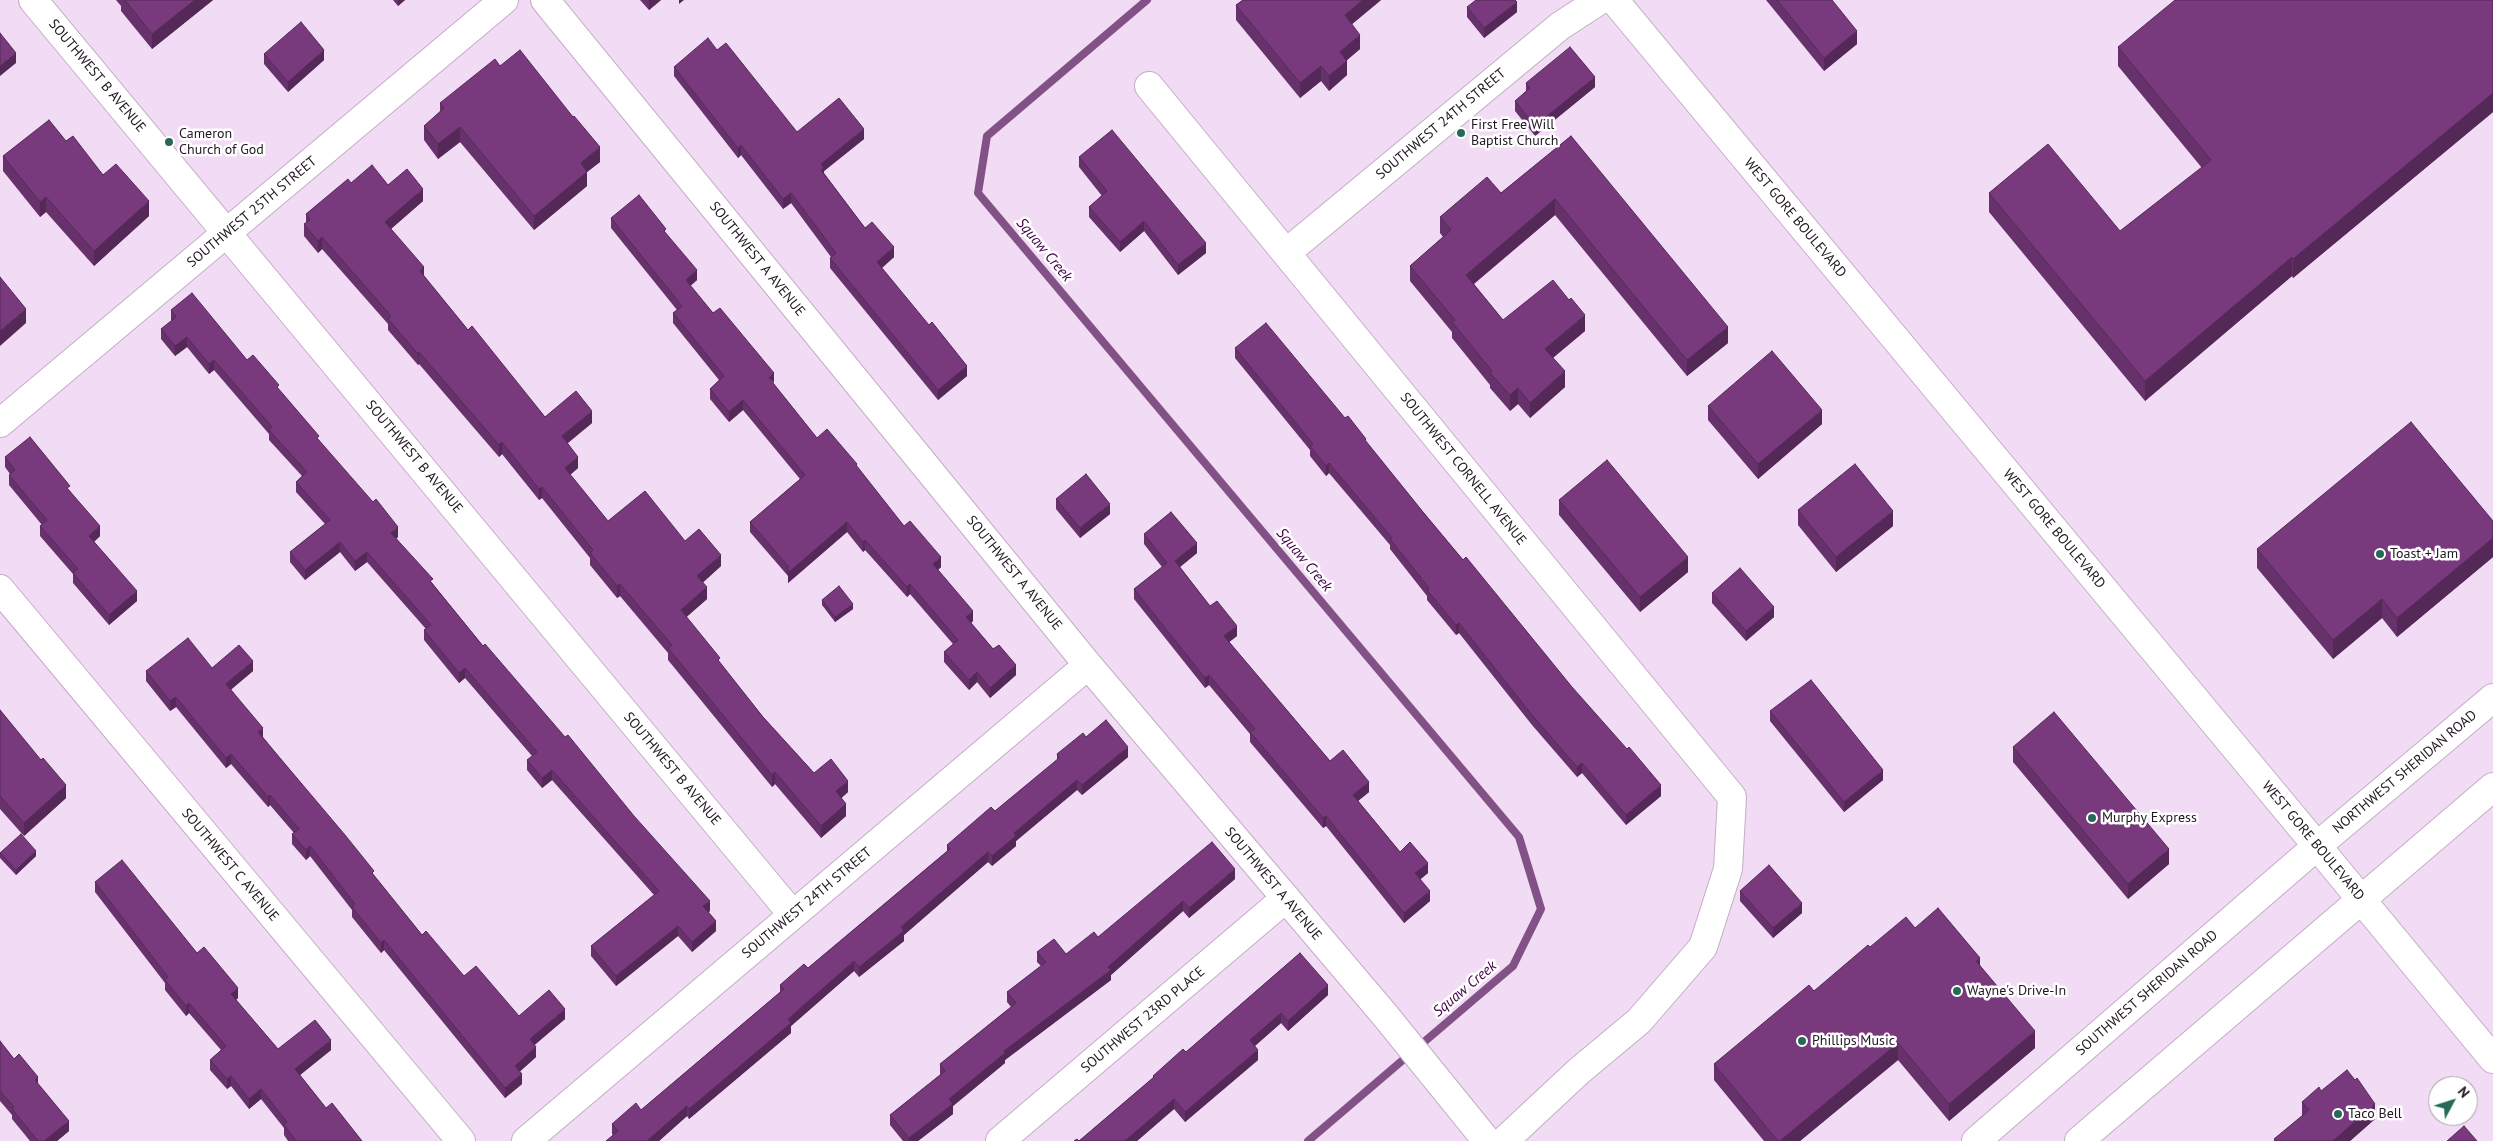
<!DOCTYPE html>
<style>
body{margin:0}
#map{position:relative;width:2493px;height:1141px;overflow:hidden;background:#f2dbf4;font-family:"PT Sans",sans-serif}
canvas{display:block}
.north{position:absolute;left:2428px;top:1076px;width:50px;height:50px;box-sizing:border-box;background:#fff;border:1px solid #a6a3a6;border-radius:50%;rotate:50deg;font-size:14px;font-weight:700;line-height:20px;text-align:center;color:#201821}
.north::after{content:'';display:block;margin:auto;width:18px;height:22px;background:#276959;clip-path:polygon(50% 0,100% 100%,50% 72%,0 100%)}
</style>
<div id="map">
<canvas width="2493" height="1141"></canvas>
<div class="north">N</div>
</div>
<script>
const context = document.querySelector('canvas').getContext('2d');
context.lineJoin = 'round';
const toPath = rows => new Path2D(rows.map(r => 'M' + r).join(''));
function strokePath(path, color, width, dash) { context.strokeStyle = color; context.lineWidth = width; context.lineCap = dash ? 'butt' : 'round'; context.setLineDash(dash || []); context.stroke(path); }
function fillPath(path, color) { context.fillStyle = color; context.fill(path, 'evenodd'); }
function label(font, color, halo, rows, align = 'center') {
  context.font = font + ' "PT Sans",sans-serif'; context.lineWidth = 5; context.setLineDash([]); context.textBaseline = 'middle'; context.strokeStyle = halo; context.fillStyle = color; for (const [text, x, y, turn = 0] of rows) {
    context.save(); context.translate(x, y); context.rotate((+turn || 0) * Math.PI / 180); context.textAlign = isNaN(turn) ? turn : align; if (halo) context.strokeText(text, 0, 0); context.fillText(text, 0, 0); context.restore();
  }
}
const stream = toPath([
 [1147,0,987,136,978,193,1519,837,1541,909,1513,966,1308,1141]
]);
const street = toPath([
 [33,0,793,915],
 [545,0,1088,665,1384,1014,1487,1141],
 [1149,86,1732,797,1728,869,1703,947,1639,1021,1579,1071,1504,1141],
 [1286,253,1560,26,1600,0],
 [0,423,504,0],
 [0,589,461,1141],
 [526,1141,1088,665],
 [1000,1141,1286,898]
]);
const secondary = toPath([
 [1614,0,2317,846]
]);
const primary = toPath([
 [2317,846,2493,1059],
 [1976,1141,2317,846,2493,698],
 [2079,1141,2493,787]
]);
const wall = toPath([
 [116,0,213,0,152,49,121,11,121,6],
 [393,0,405,0,398,6],
 [640,0,661,0,649,10],
 [1243,0,1381,0,1352,24,1360,49,1347,60,1347,75,1329,91,1321,81,1300,98,1236,20,1236,5],
 [1766,0,1832,0,1857,44,1824,71],
 [2493,0,2493,112,2293,278,2292,276,2145,401,1989,212,1989,193,2120,231,2202,168,2118,66,2118,47],
 [1467,7,1517,12,1484,38,1467,17],
 [717,50,797,132,864,139,824,171,824,173,865,228,894,257,882,268,967,376,938,400,830,268,830,258,831,257,791,203,783,209,741,155,738,158,674,76,674,67],
 [264,54,324,60,288,92,264,64],
 [500,66,600,162,587,172,587,186,534,230,460,142,438,159,424,140,424,126,440,112,440,103],
 [1526,83,1595,87,1535,136,1515,111,1515,101,1526,91],
 [1571,136,1728,343,1687,376,1555,215,1474,284,1503,320,1585,331,1553,358,1565,387,1530,418,1518,404,1510,411,1490,388,1490,385,1452,338,1452,332,1410,281,1410,266,1443,237,1440,233,1440,217,1501,193],
 [66,141,149,216,94,266,46,212,40,217,3,171,3,156],
 [1079,157,1206,253,1178,275,1144,231,1120,252,1089,217,1089,207,1102,196,1079,167],
 [351,183,388,185,423,201,391,229,424,276,468,330,545,417,592,423,567,443,578,468,570,475,608,521,685,541,721,566,703,582,707,599,686,617,720,663,763,717,814,773,848,792,841,798,846,816,821,838,775,784,772,787,668,660,668,653,620,596,617,598,590,565,590,558,542,498,539,500,502,454,499,457,419,364,418,365,388,330,388,324,322,249,318,253,304,236,304,224,306,223,306,214],
 [611,218,666,234,697,280,690,286,713,313,773,383,817,438,857,467,904,526,941,567,938,570,973,621,971,623,1016,675,990,698,977,682,969,690,944,662,944,652,953,644,910,594,907,597,865,550,863,552,847,532,788,583,788,576,750,532,750,522,800,479,743,410,729,422,710,399,710,389,719,380,673,323,673,313,677,310,611,228],
 [171,310,247,360,279,390,319,442,398,537,396,538,483,646,710,911,708,912,716,931,692,952,678,936,616,986,591,956,591,946,654,895,552,780,542,788,527,770,527,760,532,756,465,678,459,683,424,640,424,630,426,629,367,562,355,571,340,552,305,580,290,562,290,552,325,524,296,492,296,482,302,476,269,440,269,434,214,370,209,374,187,347,175,356,161,339,161,329,171,321],
 [1235,348,1345,418,1366,442,1423,512,1661,796,1626,825,1582,773,1577,777,1532,725,1459,633,1456,635,1427,600,1427,596,1390,549,1390,545,1329,473,1326,476,1310,456,1310,450,1235,358],
 [1708,406,1822,424,1758,479,1708,420],
 [5,457,70,491,100,536,94,542,137,601,109,625,73,583,73,574,40,536,40,526,42,525,9,485,9,475,10,474,5,467],
 [1056,499,1110,514,1080,538,1056,509],
 [1559,500,1688,572,1640,612,1559,515],
 [1798,510,1893,526,1836,572,1798,525],
 [2493,521,2493,557,2397,637,2382,618,2333,659,2257,568,2257,549],
 [1144,534,1197,553,1180,567,1210,606,1237,636,1229,642,1330,761,1369,792,1358,801,1400,852,1428,873,1420,879,1430,901,1404,923,1326,826,1323,828,1250,742,1250,734,1209,685,1205,688,1134,599,1134,589,1162,567,1144,544],
 [1712,593,1774,617,1746,641,1712,603],
 [822,600,853,609,835,622,822,605],
 [212,668,253,671,231,689,263,737,422,935,464,976,519,1016,565,1019,534,1045,536,1057,520,1071,522,1084,505,1098,384,950,381,953,352,917,352,910,310,856,306,860,292,844,292,834,294,833,270,805,268,807,231,764,226,768,176,707,170,711,146,681,146,671],
 [0,710,66,798,24,836,0,809],
 [1770,711,1883,780,1844,812,1770,721],
 [1086,737,1128,757,1082,795,1077,790,1016,841,1016,846,992,866,988,862,904,935,904,941,859,977,854,971,791,1026,791,1033,689,1119,687,1116,659,1141,606,1141,613,1135,612,1134,612,1124,641,1110,780,992,780,985,808,968,947,851,947,845,995,811,1057,760,1057,754],
 [2013,747,2169,864,2128,899,2013,762],
 [0,853,36,856,16,875,0,858],
 [1235,879,1189,918,1183,911,1111,975,1111,980,1005,1060,1005,1063,953,1106,953,1114,918,1141,903,1141,890,1125,890,1115,940,1075,940,1064,1011,1007,1007,1002,1007,992,1041,966,1037,962,1037,952,1066,954,1098,937],
 [95,882,197,953,238,998,236,1000,278,1049,331,1050,300,1075,326,1108,362,1141,288,1141,284,1135,284,1128,261,1099,249,1109,231,1086,227,1089,210,1070,210,1060,221,1050,189,1013,186,1016,165,990,165,983,95,892],
 [1740,891,1802,913,1773,938,1740,901],
 [1915,928,1980,965,2035,1048,1949,1121,1898,1060,1800,1141,1764,1141,1714,1080,1714,1064,1814,991,1870,947],
 [1300,953,1328,995,1288,1031,1281,1023,1255,1046,1258,1060,1185,1122,1174,1109,1137,1141,1074,1141,1079,1141,1153,1078,1153,1076,1186,1052],
 [0,1041,14,1059,38,1085,69,1131,57,1141,30,1141,12,1119,12,1115,0,1101],
 [2321,1091,2375,1119,2350,1141,2274,1141,2274,1139,2302,1116,2302,1102]
]);
const shadedWall = toPath([
 [195,0,213,0,152,49,152,34],
 [398,0,405,0,398,6],
 [649,0,661,0,649,10],
 [679,0,684,0,679,4],
 [1363,0,1381,0,1345,30,1345,15],
 [1517,2,1517,12,1484,38,1484,28],
 [1857,31,1857,44,1824,71,1824,58],
 [1360,35,1360,49,1340,66,1340,52],
 [324,50,324,60,288,92,288,82],
 [16,53,16,63,0,76,0,66],
 [1347,61,1347,75,1329,91,1329,76],
 [1321,66,1321,81,1300,98,1300,83],
 [1595,77,1595,87,1535,136,1535,126],
 [2493,93,2493,112,2293,278,2293,259],
 [460,127,460,142,438,159,438,144],
 [864,129,864,139,824,171,824,177,821,180,821,164],
 [741,145,741,155,738,158,738,148],
 [600,147,600,162,587,172,587,186,534,230,534,216,581,163],
 [423,189,423,201,385,234,385,222],
 [791,193,791,203,783,209,783,199],
 [46,197,46,212,40,217,40,202],
 [1555,199,1555,215,1466,290,1466,275],
 [149,201,149,216,94,266,94,251],
 [1144,221,1144,231,1120,252,1120,242],
 [322,237,322,249,318,253,318,241],
 [1206,243,1206,253,1178,275,1178,265],
 [894,247,894,257,877,272,877,262],
 [2292,257,2292,276,2145,401,2145,381],
 [424,267,424,279,420,271],
 [697,270,697,280,686,290,686,280],
 [26,309,26,323,0,346,0,331],
 [1585,315,1585,331,1545,364,1545,349],
 [1728,327,1728,343,1687,376,1687,360],
 [187,337,187,347,175,356,175,346],
 [419,352,419,364,418,365,418,354],
 [214,360,214,370,209,374,209,364],
 [967,366,967,376,938,400,938,390],
 [1565,371,1565,387,1530,418,1530,403],
 [774,373,774,383,769,378],
 [1518,388,1518,404,1510,411,1510,395],
 [743,400,743,410,729,422,729,412],
 [1822,410,1822,424,1758,479,1758,464],
 [592,411,592,423,562,448,562,436],
 [502,442,502,454,499,457,499,445],
 [578,457,578,468,565,479,565,468],
 [1329,463,1329,473,1326,476,1326,466],
 [542,487,542,498,539,500,539,489],
 [1110,504,1110,514,1080,538,1080,528],
 [1893,511,1893,526,1836,572,1836,557],
 [847,522,847,532,788,583,788,573],
 [100,526,100,536,89,546,89,536],
 [398,527,398,537,391,543,391,533],
 [2493,538,2493,557,2397,637,2397,618],
 [865,540,865,550,863,552,863,542],
 [340,542,340,552,305,580,305,570],
 [1197,543,1197,553,1175,571,1175,561],
 [367,552,367,562,355,571,355,561],
 [721,555,721,566,697,588,697,576],
 [941,557,941,567,933,574,933,564],
 [1688,557,1688,572,1640,612,1640,597],
 [620,584,620,596,617,598,617,586],
 [910,584,910,594,907,597,907,587],
 [707,587,707,599,681,622,681,610],
 [137,591,137,601,109,625,109,615],
 [2382,599,2382,618,2333,659,2333,640],
 [853,604,853,609,835,622,835,617],
 [1774,607,1774,617,1746,641,1746,631],
 [973,611,973,621,966,627,966,617],
 [1459,623,1459,633,1456,635,1456,625],
 [1237,626,1237,636,1224,646,1224,636],
 [253,661,253,671,226,694,226,684],
 [1016,665,1016,675,990,698,990,688],
 [465,668,465,678,459,683,459,673],
 [977,672,977,682,969,690,969,680],
 [1209,675,1209,685,1205,688,1205,678],
 [176,697,176,707,170,711,170,701],
 [263,728,263,738,258,732],
 [1128,747,1128,757,1082,795,1082,785],
 [231,754,231,764,226,768,226,758],
 [1582,763,1582,773,1577,777,1577,767],
 [552,770,552,780,542,788,542,778],
 [1883,770,1883,780,1844,812,1844,802],
 [775,772,775,784,772,787,772,775],
 [1077,780,1077,790,1016,841,1016,846,992,866,992,856,1014,833],
 [848,781,848,792,836,803,836,791],
 [1369,782,1369,792,1353,805,1353,795],
 [66,785,66,798,24,836,24,823],
 [1661,785,1661,796,1626,825,1626,815],
 [270,795,270,805,268,807,268,797],
 [846,804,846,816,821,838,821,826],
 [1326,816,1326,826,1323,828,1323,818],
 [310,846,310,856,306,860,306,850],
 [2169,849,2169,864,2128,899,2128,884],
 [36,851,36,856,16,875,16,870],
 [988,852,988,862,904,935,904,941,859,977,859,967,901,927],
 [1428,863,1428,873,1415,884,1415,873],
 [1235,869,1235,879,1189,918,1189,908],
 [1430,891,1430,901,1404,923,1404,913],
 [710,901,710,911,703,916,703,906],
 [1183,901,1183,911,1111,975,1111,980,1005,1060,1005,1063,953,1106,953,1114,918,1141,909,1141,909,1138,949,1099,1004,1051,1108,967],
 [1802,903,1802,913,1773,938,1773,928],
 [716,921,716,931,692,952,692,942],
 [678,926,678,936,616,986,616,976],
 [384,940,384,950,381,953,381,943],
 [1980,958,1980,974,1976,961],
 [854,961,854,971,791,1026,791,1033,689,1119,689,1109],
 [1328,985,1328,995,1288,1031,1288,1021],
 [238,988,238,998,231,1004,231,994],
 [189,1003,189,1013,186,1016,186,1006],
 [565,1009,565,1019,530,1049,530,1039],
 [1281,1013,1281,1023,1250,1050,1250,1040],
 [2035,1031,2035,1048,1949,1121,1949,1104],
 [331,1040,331,1050,295,1079,295,1069],
 [1898,1043,1898,1060,1800,1141,1780,1141],
 [536,1047,536,1057,515,1076,515,1066],
 [1258,1050,1258,1060,1185,1122,1185,1112],
 [522,1074,522,1084,505,1098,505,1088],
 [231,1076,231,1086,227,1089,227,1079],
 [38,1077,38,1087,35,1080],
 [261,1089,261,1099,249,1109,249,1099],
 [1174,1099,1174,1109,1137,1141,1125,1141],
 [2375,1104,2375,1119,2350,1141,2333,1141],
 [687,1106,687,1116,659,1141,647,1141],
 [69,1121,69,1131,57,1141,44,1141]
]);
const building = toPath([
 [125,0,195,0,152,34,125,0],
 [1243,0,1363,0,1345,15,1360,35,1340,52,1347,61,1329,76,1321,66,1300,83,1236,5,1243,0],
 [1476,0,1515,0,1517,2,1484,28,1467,7,1476,0],
 [1777,0,1832,0,1857,31,1824,58,1777,0],
 [2175,0,2493,0,2493,93,2293,259,2292,257,2145,381,1989,193,2048,144,2120,231,2211,160,2118,47,2175,0],
 [301,22,324,50,288,82,264,54,301,22],
 [0,33,16,53,0,66,0,33],
 [708,38,717,50,726,43,797,132,839,98,864,129,821,164,824,168,821,170,865,228,872,222,894,247,877,262,929,325,932,322,967,366,938,390,830,258,836,253,791,193,783,199,741,145,738,148,674,67,708,38],
 [1570,47,1595,77,1535,126,1515,101,1530,88,1526,83,1570,47],
 [520,50,573,117,574,116,600,147,581,163,587,172,534,216,460,127,438,144,424,126,444,108,440,103,495,59,500,66,520,50],
 [49,120,66,141,73,136,103,175,116,164,149,201,94,251,46,197,40,202,3,156,49,120],
 [1112,130,1206,243,1178,265,1144,221,1120,242,1089,207,1107,191,1079,157,1112,130],
 [1571,136,1728,327,1687,360,1555,199,1466,275,1503,320,1553,280,1569,300,1571,298,1585,315,1545,349,1565,371,1530,403,1518,388,1510,395,1490,373,1492,371,1452,322,1455,320,1410,266,1451,230,1440,217,1487,177,1501,193,1571,136],
 [372,165,388,185,407,169,423,189,385,222,424,267,420,271,468,330,472,326,545,417,576,391,592,411,562,436,578,457,565,468,608,521,645,491,685,541,699,529,721,555,697,576,707,587,681,610,720,658,718,660,763,717,814,773,831,759,848,781,836,791,846,804,821,826,775,772,772,775,668,648,672,645,620,584,617,586,590,553,593,550,542,487,539,489,502,442,499,445,419,352,418,354,388,319,391,316,322,237,318,241,304,224,310,220,306,214,348,179,351,183,372,165],
 [639,195,666,229,664,231,697,270,686,280,713,313,720,308,774,373,769,378,817,438,827,429,857,464,856,465,904,526,910,521,941,557,933,564,973,611,966,617,993,649,999,645,1016,665,990,688,977,672,969,680,944,652,958,640,910,584,907,587,865,540,863,542,847,522,788,573,788,566,750,522,805,475,743,400,729,412,710,389,724,376,673,313,682,306,611,218,639,195],
 [0,277,26,309,0,331,0,277],
 [192,293,247,360,253,355,279,385,277,387,319,436,317,438,373,502,376,499,398,527,391,533,433,579,430,581,483,646,485,644,565,737,568,735,634,816,710,901,703,906,716,921,692,942,678,926,616,976,591,946,659,891,552,770,542,778,527,760,537,752,465,668,459,673,424,630,431,625,367,552,355,561,340,542,305,570,290,552,330,520,296,482,307,472,269,430,272,427,214,360,209,364,187,337,175,346,161,329,176,317,171,310,192,293],
 [1266,323,1345,418,1348,416,1366,439,1365,440,1423,512,1463,560,1466,557,1572,687,1627,749,1629,747,1661,785,1626,815,1582,763,1577,767,1532,715,1459,623,1456,625,1427,590,1429,588,1390,539,1392,538,1329,463,1326,466,1310,446,1313,444,1235,348,1266,323],
 [1772,351,1822,410,1758,464,1708,406,1772,351],
 [2411,422,2493,521,2493,538,2397,618,2382,599,2333,640,2257,549,2411,422],
 [30,437,70,486,67,488,100,526,89,536,137,591,109,615,73,573,78,569,40,526,47,520,9,475,15,470,5,457,30,437],
 [1607,460,1688,557,1640,597,1559,500,1607,460],
 [1855,464,1893,511,1836,557,1798,510,1855,464],
 [1086,474,1110,504,1080,528,1056,499,1086,474],
 [1171,512,1197,543,1175,561,1210,606,1217,601,1237,626,1224,636,1330,761,1343,750,1369,782,1353,795,1400,852,1410,842,1428,863,1415,873,1430,891,1404,913,1326,816,1323,818,1250,732,1255,729,1209,675,1205,678,1134,589,1167,563,1144,534,1171,512],
 [1740,568,1774,607,1746,631,1712,593,1740,568],
 [839,586,853,604,835,617,822,600,839,586],
 [188,638,212,668,239,645,253,661,226,684,263,728,258,732,345,835,374,871,372,873,422,935,426,931,464,976,476,966,519,1016,549,990,565,1009,530,1039,536,1047,515,1066,522,1074,505,1088,384,940,381,943,352,907,355,904,310,846,306,850,292,834,299,829,270,795,268,797,231,754,226,758,176,697,170,701,146,671,188,638],
 [1811,680,1883,770,1844,802,1770,711,1811,680],
 [0,710,41,760,43,758,66,785,24,823,0,796,0,710],
 [2054,712,2169,849,2128,884,2013,747,2054,712],
 [1106,720,1128,747,1082,785,1077,780,1014,833,1016,836,992,856,988,852,901,927,904,931,859,967,854,961,788,1019,791,1023,689,1109,687,1106,647,1141,606,1141,618,1131,612,1124,636,1103,641,1110,784,989,780,985,804,964,808,968,950,849,947,845,991,807,995,811,1059,758,1057,754,1083,733,1086,737,1106,720],
 [21,834,36,851,16,870,0,853,21,834],
 [1212,842,1235,869,1189,908,1183,901,1108,967,1111,970,1004,1051,1005,1053,949,1099,953,1104,909,1138,890,1115,945,1071,940,1064,1016,1003,1007,992,1046,962,1037,952,1054,939,1066,954,1094,932,1098,937,1212,842],
 [122,860,197,953,204,947,238,988,231,994,278,1049,315,1020,331,1040,295,1069,326,1108,332,1103,362,1141,296,1141,284,1125,287,1122,261,1089,249,1099,231,1076,227,1079,210,1060,226,1046,189,1003,186,1006,165,980,168,977,95,882,122,860],
 [1769,865,1802,903,1773,928,1740,891,1769,865],
 [1938,908,1980,958,1976,961,2035,1031,1949,1104,1898,1043,1780,1141,1778,1141,1714,1064,1809,985,1814,991,1868,945,1870,947,1906,917,1915,928,1938,908],
 [1300,953,1328,985,1288,1021,1281,1013,1250,1040,1258,1050,1185,1112,1174,1099,1125,1141,1074,1141,1077,1139,1079,1141,1154,1077,1153,1076,1183,1049,1186,1052,1300,953],
 [0,1041,14,1059,19,1054,38,1077,35,1080,69,1121,44,1141,38,1141,12,1109,14,1107,0,1091,0,1041],
 [2347,1070,2355,1080,2357,1078,2375,1104,2333,1141,2276,1141,2274,1139,2309,1110,2302,1102,2319,1087,2321,1091,2347,1070],
 [2464,1126,2477,1141,2447,1141,2464,1126]
]);
const markers = [
 [1461,133,5,"#276959"],
 [169,142,5,"#276959"],
 [2380,554,5,"#276959"],
 [2092,818,5,"#276959"],
 [1957,991,5,"#276959"],
 [1802,1041,5,"#276959"],
 [2338,1114,5,"#276959"]
];
const streetNames = [
 ["SOUTHWEST B AVENUE",97,76,50],
 ["SOUTHWEST 24TH STREET",1441,124,-40],
 ["SOUTHWEST 25TH STREET",252,212,-40],
 ["WEST GORE BOULEVARD",1795,218,50],
 ["SOUTHWEST A AVENUE",757,259,51],
 ["SOUTHWEST B AVENUE",414,457,50],
 ["SOUTHWEST CORNELL AVENUE",1463,469,51],
 ["WEST GORE BOULEVARD",2054,529,50],
 ["SOUTHWEST A AVENUE",1014,573,51],
 ["SOUTHWEST B AVENUE",672,769,50],
 ["NORTHWEST SHERIDAN ROAD",2405,772,-40],
 ["WEST GORE BOULEVARD",2313,841,50],
 ["SOUTHWEST C AVENUE",230,865,50],
 ["SOUTHWEST A AVENUE",1273,884,50],
 ["SOUTHWEST 24TH STREET",807,903,-40],
 ["SOUTHWEST SHERIDAN ROAD",2147,993,-41],
 ["SOUTHWEST 23RD PLACE",1143,1020,-40]
];
const poiNames = [
 ["First Free Will",1471,125],
 ["Baptist Church",1471,141],
 ["Cameron",179,134],
 ["Church of God",179,150],
 ["Toast + Jam",2390,554],
 ["Murphy Express",2102,818],
 ["Wayne's Drive-In",1967,991],
 ["Phillips Music",1812,1041],
 ["Taco Bell",2348,1114]
];
const waterNames = [
 ["Squaw Creek",1044,250,50],
 ["Squaw Creek",1304,560,50],
 ["Squaw Creek",1465,989,-40]
];
strokePath(stream, '#825286', 8);
strokePath(street, '#c3adc5', 30);
strokePath(secondary, '#c3adc5', 30);
strokePath(primary, '#c3adc5', 30);
strokePath(street, '#fff', 28);
strokePath(secondary, '#fff', 28);
strokePath(primary, '#fff', 28);
fillPath(wall, '#67326c');
fillPath(shadedWall, '#542958');
fillPath(building, '#783a7d');
strokePath(building, '#542958', 1);
for (const [x, y, r, color] of markers) { const dot = new Path2D(); dot.arc(x, y, r, 0, 2 * Math.PI); context.fillStyle = color; context.fill(dot); strokePath(dot, '#fff', 2); }
label('14px', '#201821', '#fff', streetNames);
label('14px', '#201821', '#fff', poiNames, 'left');
label('italic 15px', '#44054a', '#fff', waterNames);
</script>
